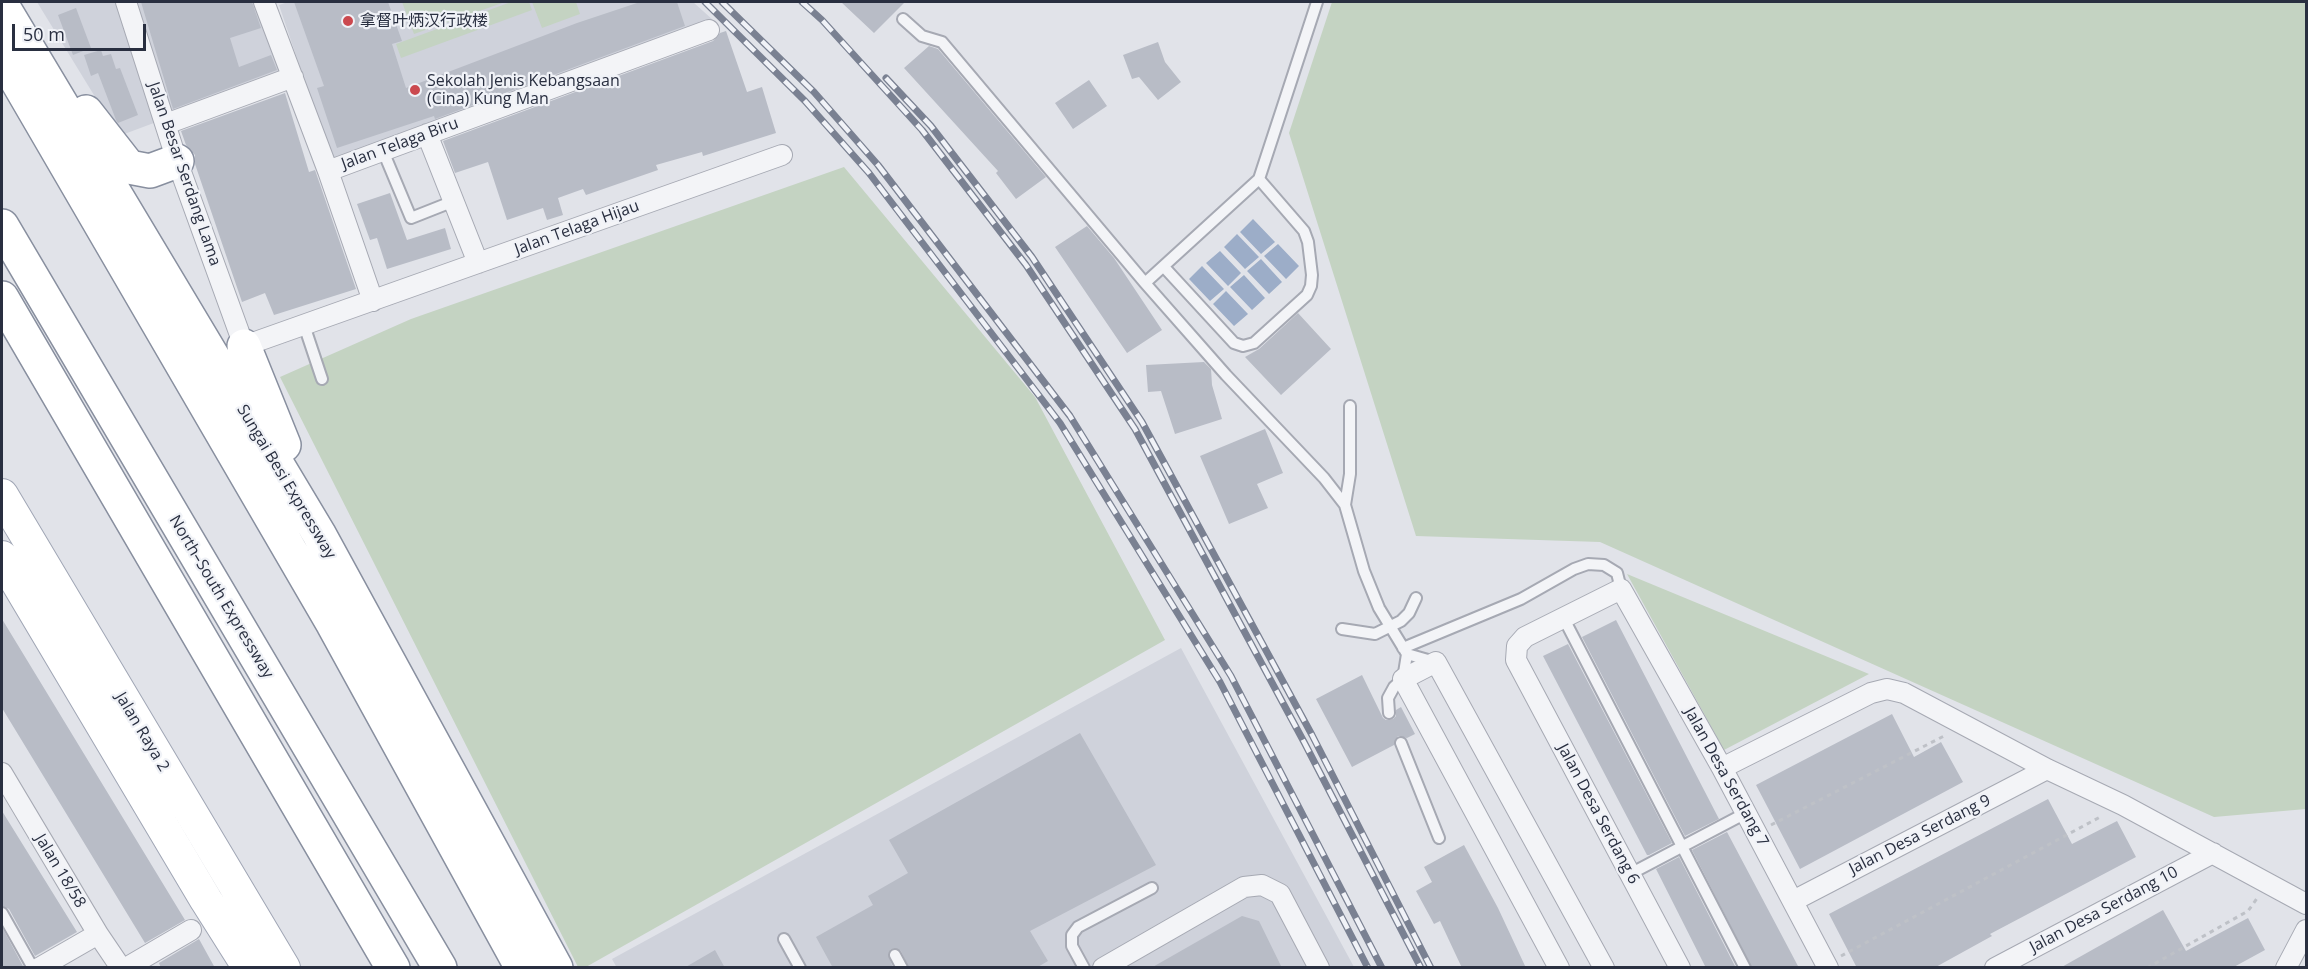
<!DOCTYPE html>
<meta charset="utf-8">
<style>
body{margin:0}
#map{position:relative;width:2308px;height:969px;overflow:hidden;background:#e1e3e9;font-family:"Open Sans",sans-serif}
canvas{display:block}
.frame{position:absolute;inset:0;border:3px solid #292f40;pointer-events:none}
.scale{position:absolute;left:12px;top:24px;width:134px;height:27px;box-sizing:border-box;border:3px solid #292f40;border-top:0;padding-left:8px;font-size:18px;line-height:21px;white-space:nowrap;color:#292f40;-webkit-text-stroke:4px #f0f2f7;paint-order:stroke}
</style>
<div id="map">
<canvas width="2308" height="969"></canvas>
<div class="frame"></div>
<div class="scale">50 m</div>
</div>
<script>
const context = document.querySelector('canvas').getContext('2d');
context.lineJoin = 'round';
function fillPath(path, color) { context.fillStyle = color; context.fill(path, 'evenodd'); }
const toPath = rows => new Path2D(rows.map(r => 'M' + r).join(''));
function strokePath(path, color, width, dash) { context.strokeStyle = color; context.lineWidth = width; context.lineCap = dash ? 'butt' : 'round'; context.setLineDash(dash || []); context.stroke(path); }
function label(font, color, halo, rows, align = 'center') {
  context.font = font + ' "Open Sans","Noto Sans SC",sans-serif'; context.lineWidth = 4.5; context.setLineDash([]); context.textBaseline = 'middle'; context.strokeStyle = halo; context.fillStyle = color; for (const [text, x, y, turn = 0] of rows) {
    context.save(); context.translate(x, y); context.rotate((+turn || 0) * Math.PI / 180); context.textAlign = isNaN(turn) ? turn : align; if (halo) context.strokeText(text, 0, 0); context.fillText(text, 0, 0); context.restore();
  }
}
const built = toPath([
 [37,2,260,2,285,74,119,136],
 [288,2,693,2,713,20,331,159,279,5],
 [1181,648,1354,967,617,968,612,959]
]);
const green = toPath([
 [402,2,505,2,414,34],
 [511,2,529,2,532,10,401,58,396,44],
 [532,2,576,2,580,14,542,28],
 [1332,2,2306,2,2306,809,2214,817,1600,542,1416,536,1289,133],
 [844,167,1035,397,1165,640,586,967,578,967,280,377,411,319],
 [1627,574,1869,674,1724,750]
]);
const water = toPath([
 [1253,219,1275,242,1261,254,1240,232],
 [1237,234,1259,257,1245,269,1224,247],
 [1278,244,1299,266,1286,279,1264,256],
 [1220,251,1241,273,1228,286,1206,263],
 [1261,259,1282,282,1269,294,1247,271],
 [1202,266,1224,289,1210,301,1189,279],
 [1244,275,1265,298,1252,310,1230,287],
 [1226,291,1248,314,1234,326,1213,304]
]);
const building = toPath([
 [141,2,252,2,261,28,230,38,239,67,271,55,277,70,173,109],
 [294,2,388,2,402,41,392,44,406,88,577,23,640,2,677,2,685,26,435,119,434,116,337,148,317,88,324,86],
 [841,2,905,2,874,33],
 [76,8,91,48,73,55,58,15],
 [726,31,747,92,762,87,776,133,703,156,702,152,656,165,658,170,586,195,583,189,558,198,563,215,547,220,543,208,507,220,488,162,455,173,443,141,713,41,720,33],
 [1158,42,1165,62,1181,82,1158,100,1139,77,1132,79,1123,55],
 [929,46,938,49,1046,177,1016,199,996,173,998,171,904,68],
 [101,50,103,56,111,54,116,69,120,68,138,115,118,123,116,120,98,73,91,76,84,55],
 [1089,80,1107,106,1073,129,1055,103],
 [285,93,309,172,315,170,356,289,274,315,265,293,242,302,195,164,195,155,186,145,181,131],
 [390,193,407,240,445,228,451,249,387,269,377,238,370,240,357,204],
 [1087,226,1114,258,1162,330,1127,353,1055,247],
 [1298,313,1331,349,1281,395,1245,357,1259,349],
 [1204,362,1211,369,1212,385,1222,419,1175,434,1161,391,1148,392,1146,365],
 [1265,429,1283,473,1257,484,1268,508,1229,524,1200,456],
 [2,619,185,920,145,943,2,708],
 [1616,620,1719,819,1685,836,1582,637],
 [1568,644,1672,843,1649,855,1647,855,1543,656],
 [1362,675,1383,718,1386,720,1393,719,1396,716,1396,710,1401,707,1415,734,1407,738,1398,736,1394,745,1352,767,1316,699],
 [1892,714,1914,757,1941,742,1963,782,1800,869,1756,785],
 [1080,733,1156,865,1030,931,1048,961,1036,968,909,968,901,951,895,948,891,949,888,954,893,968,833,968,816,937,873,905,868,896,908,873,889,840],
 [2048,799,2072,844,2117,821,2136,857,1990,934,1992,936,1934,968,1857,968,1829,914],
 [2,811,77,932,35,956,9,909,2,906],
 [1727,832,1789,949,1799,968,1752,968,1692,850],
 [1464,845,1498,908,1526,968,1462,968,1440,921,1434,924,1416,891,1432,882,1424,867],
 [1679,857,1736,968,1706,968,1656,869],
 [2163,910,2186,951,2248,918,2265,950,2232,968,2060,968],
 [1242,916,1259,921,1282,968,1151,968],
 [2,927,24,968,2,968],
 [199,939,215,968,161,968,159,963],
 [715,950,725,968,684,968]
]);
const path = toPath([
 [1771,825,1944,736],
 [1841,956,2102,816],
 [2147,968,2248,911,2258,897]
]);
const service = toPath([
 [903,19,922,36,942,42,1145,283,1226,375,1324,478,1345,505,1364,571,1379,608,1407,654],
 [383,151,411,218,454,201],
 [1164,267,1234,343,1243,346,1254,343,1307,295,1311,286,1312,275,1308,242,1304,231,1259,179],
 [1145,283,1259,179,1317,2],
 [304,325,322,379],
 [1345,505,1350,474,1350,406],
 [1563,617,1745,968],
 [1342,629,1375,634,1401,621,1409,613,1416,598],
 [1403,648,1521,599,1574,569,1588,564,1604,565,1617,573,1621,589],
 [1389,713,1388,698,1394,687,1403,679,1407,654,1435,662],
 [1401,743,1439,838],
 [1630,874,1746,813],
 [2,913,33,968],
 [784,939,800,968],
 [895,955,902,968],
 [1084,968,1072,946,1072,935,1078,927,1152,888]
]);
const minor = toPath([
 [126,2,177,161,244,346,782,155],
 [264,2,328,171,373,301],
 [166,124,293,77],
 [427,134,478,263],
 [328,171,709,30],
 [1722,768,1871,693,1887,689,1904,693,2047,769,2123,805,2306,904],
 [2,773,98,934,121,968],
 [1793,901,2047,769],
 [39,968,98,934],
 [126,968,191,930],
 [1103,968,1244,887,1262,885,1280,894,1319,968],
 [1559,968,1403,679,1436,662,1604,968],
 [1680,968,1516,660,1517,646,1525,637,1621,589,1722,768,1828,968],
 [1995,968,2213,853],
 [2286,968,2306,930]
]);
const primary = toPath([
 [2,495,284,968],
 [2,557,206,900,249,968]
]);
const motorway = toPath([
 [2,5,319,534,556,968],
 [2,55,333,624,522,968],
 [86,112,129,167,150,171,177,161],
 [2,226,440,968],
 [2,298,393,968],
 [244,346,284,445]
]);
const rail = toPath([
 [705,2,805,101,869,173,1060,423,1220,682,1368,968],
 [722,2,814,92,878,165,1070,416,1231,676,1382,968],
 [802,2,822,20,922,130,1026,265,1135,429,1304,742,1421,968],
 [886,78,931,126,1032,257,1142,422,1312,735,1431,968]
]);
const markers = [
 [348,21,6,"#cb494f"],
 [415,90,6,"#cb494f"]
];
const poiNames = [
 ["拿督叶炳汉行政楼",360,21],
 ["Sekolah Jenis Kebangsaan",427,81],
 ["(Cina) Kung Man",427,99]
];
const streetNames = [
 ["Jalan Telaga Biru",400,144,-20],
 ["Jalan Besar Serdang Lama",184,174,71],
 ["Jalan Telaga Hijau",577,228,-20],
 ["Sungai Besi Expressway",286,482,59],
 ["North–South Expressway",221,597,59],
 ["Jalan Raya 2",142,732,59],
 ["Jalan Desa Serdang 7",1726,777,61],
 ["Jalan Desa Serdang 6",1598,814,62],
 ["Jalan Desa Serdang 9",1920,835,-27],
 ["Jalan 18/58",60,871,59],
 ["Jalan Desa Serdang 10",2104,910,-28]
];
fillPath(built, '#cfd2db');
fillPath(green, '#c4d3c2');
fillPath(water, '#9cadc8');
fillPath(building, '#b8bcc6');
strokePath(service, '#a6a9b3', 14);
strokePath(minor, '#a6a9b3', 22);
strokePath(primary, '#a0a6b5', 34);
strokePath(motorway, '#888f9f', 36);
strokePath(path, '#bec1c7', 3, [4.5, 4.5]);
strokePath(service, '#f3f4f7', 10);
strokePath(minor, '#f3f4f7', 20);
strokePath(primary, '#fff', 32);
strokePath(motorway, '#fff', 33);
strokePath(rail, '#7a8192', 7);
strokePath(rail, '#f0f2f7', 4.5, [14]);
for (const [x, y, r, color] of markers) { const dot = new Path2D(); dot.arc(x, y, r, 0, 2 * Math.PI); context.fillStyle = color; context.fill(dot); strokePath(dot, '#f0f2f7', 2); }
label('16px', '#292f40', '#f0f2f7', poiNames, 'left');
label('16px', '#292f40', '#f0f2f7', streetNames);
</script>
